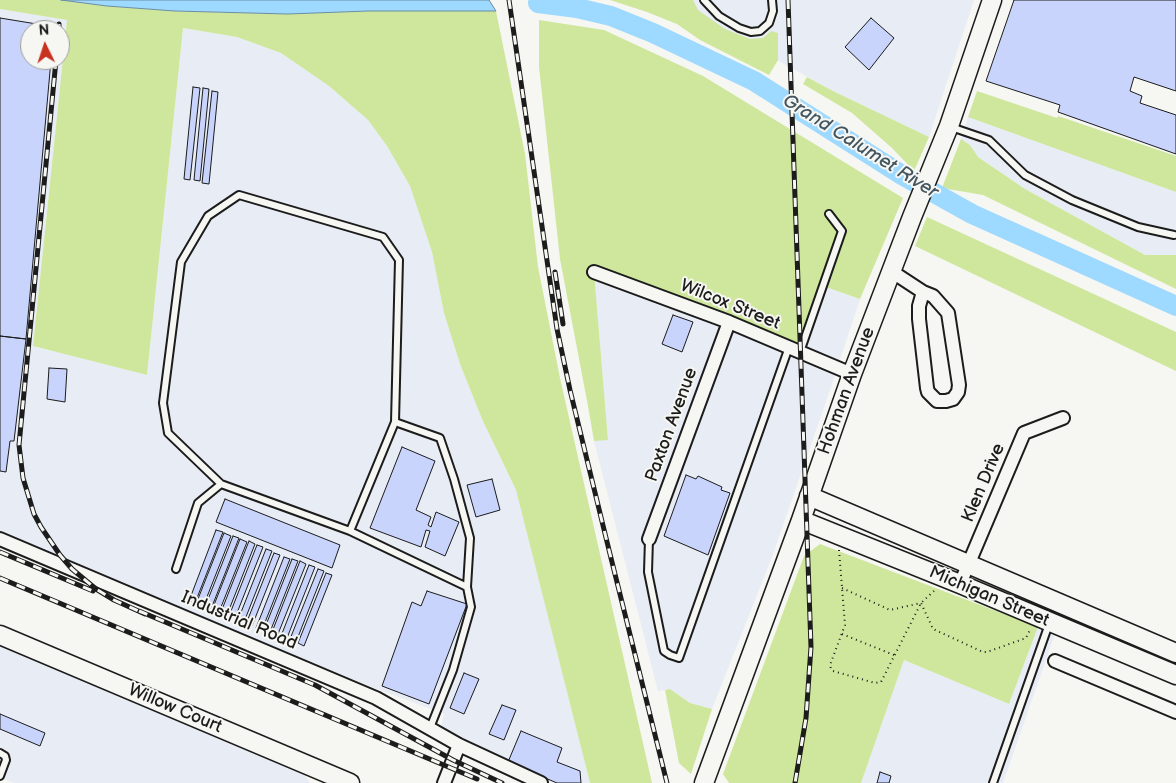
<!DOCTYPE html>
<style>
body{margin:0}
#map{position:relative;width:1176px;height:783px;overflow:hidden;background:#f6f6f2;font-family:"Balsamiq Sans",sans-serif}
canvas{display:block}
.north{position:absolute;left:20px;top:20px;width:50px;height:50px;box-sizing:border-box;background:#f6f6f2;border:1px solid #9f9f9c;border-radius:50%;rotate:356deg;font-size:14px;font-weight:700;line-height:20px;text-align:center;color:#1c1c1c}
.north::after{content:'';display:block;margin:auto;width:18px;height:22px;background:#c8321e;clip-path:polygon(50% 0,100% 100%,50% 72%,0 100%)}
</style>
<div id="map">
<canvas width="1176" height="783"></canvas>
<div class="north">N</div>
</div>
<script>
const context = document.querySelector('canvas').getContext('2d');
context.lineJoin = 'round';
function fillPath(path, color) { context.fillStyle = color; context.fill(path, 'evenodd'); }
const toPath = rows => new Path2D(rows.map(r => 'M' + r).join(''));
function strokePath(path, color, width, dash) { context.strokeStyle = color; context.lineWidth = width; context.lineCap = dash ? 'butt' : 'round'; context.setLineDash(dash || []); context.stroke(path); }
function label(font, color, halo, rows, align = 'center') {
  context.font = font + ' "Balsamiq Sans",sans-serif'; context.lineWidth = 4; context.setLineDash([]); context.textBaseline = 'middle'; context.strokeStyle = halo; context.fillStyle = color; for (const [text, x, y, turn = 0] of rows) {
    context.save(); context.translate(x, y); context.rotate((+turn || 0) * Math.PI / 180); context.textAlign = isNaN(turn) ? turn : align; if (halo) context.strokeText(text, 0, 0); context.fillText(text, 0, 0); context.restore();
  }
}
const built = toPath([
 [669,0,974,0,929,137,833,91],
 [0,9,67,20,33,346,147,375,183,28,237,37,281,53,329,86,368,120,387,146,410,186,432,252,444,313,460,364,482,419,516,490,590,783,553,783,493,757,440,729,444,714,372,687,0,535],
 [30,30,60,30,60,60,30,60],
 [968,117,1176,192,1176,255,1145,255,1025,189,978,157,970,145,961,139],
 [594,272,823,286,860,299,830,390,772,557,712,709,690,703,670,689,658,691,594,441,608,439],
 [1038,627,1055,634,1003,783,861,783,904,660,1009,704],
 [0,644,303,773,310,783,14,783,0,777]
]);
const green = toPath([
 [0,0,61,0,107,6,175,11,288,14,368,11,496,11,525,154,538,267,560,378,652,783,590,783,516,490,482,419,460,364,444,313,432,252,410,186,387,146,368,120,329,86,281,53,237,37,183,28,147,375,33,346,67,20,0,9],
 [610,0,693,0,698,10,725,29,750,39,763,38,771,31,778,33,778,60,769,75,700,40,677,24,647,12],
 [539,20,604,30,703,76,903,198,860,299,823,286,800,352,594,272,608,440,594,441,588,406,560,259,539,67],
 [807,77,833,91,929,137,914,171,892,148,852,113,803,84],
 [977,91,1057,118,1058,116,1176,156,1176,192,968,117],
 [961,139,970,145,978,157,1025,189,1145,255,1176,255,1176,289,983,195,942,188],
 [927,217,1176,332,1176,371,915,246],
 [820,544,1038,627,1009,704,904,660,861,783,729,783,723,774,804,556],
 [670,689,690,703,712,709,691,774,679,763,665,690]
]);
const water = toPath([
 [61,0,489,0,496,11,368,11,288,14,175,11,107,6,61,0]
]);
const river = toPath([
 [538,3,577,8,611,16,653,33,754,81,902,175,972,214,1176,306]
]);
const building = toPath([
 [1014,0,1176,0,1176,91,1134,77,1130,91,1142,96,1140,103,1176,115,1176,154,1058,112,1060,105,986,81,1014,0],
 [0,18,55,27,54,30,30,30,30,60,51,60,26,339,0,336,0,18],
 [871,18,894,38,869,70,845,47,871,18],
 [193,87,200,88,190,180,184,179,193,87],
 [203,88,209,89,200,181,194,180,203,88],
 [212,91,218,92,209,184,202,183,212,91],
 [673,315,693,322,682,352,662,344,673,315],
 [0,336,26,339,14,441,10,441,6,472,0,471,0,336],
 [49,368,67,369,65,402,47,399,49,368],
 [402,447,435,461,416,510,431,517,428,525,431,527,436,512,459,522,445,556,425,547,430,531,426,530,421,547,370,528,402,447],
 [686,475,696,479,698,476,722,487,721,490,730,493,708,555,664,536,686,475],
 [492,479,500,510,476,517,467,485,492,479],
 [225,499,340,545,332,568,216,522,225,499],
 [216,530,223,532,195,603,189,601,216,530],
 [224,533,231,536,203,607,196,604,224,533],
 [233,536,239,538,211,609,205,607,233,536],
 [240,539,247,542,219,612,212,610,240,539],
 [249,541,255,544,227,615,221,612,249,541],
 [257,545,263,547,235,618,229,616,257,545],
 [266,549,272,551,244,622,238,620,266,549],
 [274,553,280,555,252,626,246,624,274,553],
 [284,557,290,559,262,630,256,628,284,557],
 [292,559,298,561,270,632,264,630,292,559],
 [300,561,306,564,278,634,272,632,300,561],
 [309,565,315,567,287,638,281,636,309,565],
 [318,569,324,571,296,642,290,639,318,569],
 [326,573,332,575,304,646,298,643,326,573],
 [427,591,467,604,429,704,382,686,412,602,421,606,427,591],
 [464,673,479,679,464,714,450,708,464,673],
 [502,705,516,710,504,740,489,734,502,705],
 [0,714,45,733,40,746,0,729,0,714],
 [521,731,562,748,557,762,580,771,581,783,557,783,508,762,521,731],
 [880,772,891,776,889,783,877,783,880,772]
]);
const path = toPath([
 [839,550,845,625,830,665,831,669,833,671,875,683,881,682,921,603,935,590],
 [842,588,890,610,921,603,933,629,983,652,987,652,1026,638,1030,630],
 [842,634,894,655]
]);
const lane = toPath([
 [704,0,719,16,739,28,751,32,760,31,769,23,773,11,772,0],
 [951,127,989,140,1025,175,1072,200,1138,227,1174,235],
 [800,352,842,231,829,214],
 [395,422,440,438,454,479,470,538,467,587],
 [221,484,168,433,163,403,181,262,208,216,239,195,383,237,399,260,395,422,350,531],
 [649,539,648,572,664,651,670,655,679,658,789,347],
 [176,569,198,503,221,484,350,531,467,587,471,607,453,670,430,728],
 [0,753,5,756,6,760,0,776],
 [993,783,1049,624]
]);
const street = toPath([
 [891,271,923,292,933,296,948,313,959,385,958,392,953,399,946,401,937,401,928,392,927,388,919,319,919,306,923,292],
 [594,272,729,322,852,374],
 [0,539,376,698,459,745,541,783],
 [649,539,729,322],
 [960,584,1024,433,1063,418],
 [1055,661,1176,712],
 [444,783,459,745]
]);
const secondary = toPath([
 [809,496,1176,653],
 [801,520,960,584,1176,675],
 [0,635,350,783],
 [704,783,801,520,852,374,912,217,949,126,992,0]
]);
const rail = toPath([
 [509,0,557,329,570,390,609,550,667,783],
 [788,0,811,647,806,718,795,783],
 [59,30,59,24],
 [56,60,19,445,23,478,34,514,41,527,60,555,72,569,96,589,114,600,145,614],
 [555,272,563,324],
 [0,552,93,591],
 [0,578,477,779],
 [139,611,315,685,453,760,502,783]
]);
const streetNames = [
 ["Wilcox Street",730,305,22],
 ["Hohman Avenue",847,391,-70],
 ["Paxton Avenue",672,425,-70],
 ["Klen Drive",984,483,-67],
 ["Michigan Street",989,597,23],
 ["Industrial Road",239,621,23],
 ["Willow Court",175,709,23]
];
const waterNames = [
 ["Grand Calumet River",860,147,32]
];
fillPath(built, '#e8ecf5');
fillPath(green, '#cfe79d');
fillPath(water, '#9ed9ff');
strokePath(water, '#6a8da4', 1);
strokePath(river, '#9ed9ff', 20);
fillPath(building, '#c8d4fb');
strokePath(building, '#1c1c1c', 1);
strokePath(lane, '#1c1c1c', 10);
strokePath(street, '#1c1c1c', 16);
strokePath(secondary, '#1c1c1c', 21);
strokePath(path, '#1c1c1c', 2, [1, 4]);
strokePath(lane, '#f6f6f2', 6);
strokePath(street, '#f6f6f2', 12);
strokePath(secondary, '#f6f6f2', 18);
strokePath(rail, '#1c1c1c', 5);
strokePath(rail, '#f6f6f2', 3, [9]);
label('18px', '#1c1c1c', '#f6f6f2', streetNames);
label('italic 19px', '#435560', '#f6f6f2', waterNames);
</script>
